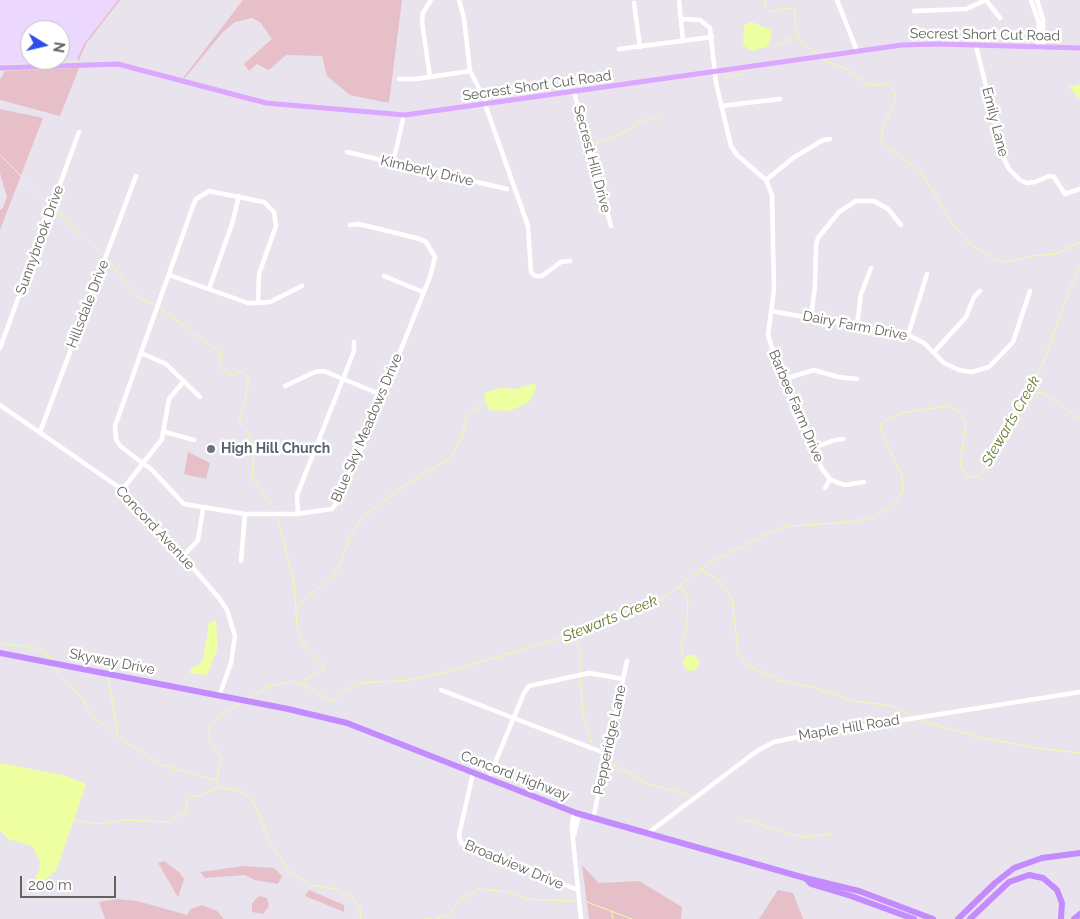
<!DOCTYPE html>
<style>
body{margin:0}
#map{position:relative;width:1080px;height:919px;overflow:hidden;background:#e9e3ee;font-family:Raleway,sans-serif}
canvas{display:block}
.north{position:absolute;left:20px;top:20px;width:50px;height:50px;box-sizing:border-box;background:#fff;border:1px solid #c0c1bd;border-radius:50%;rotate:99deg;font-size:14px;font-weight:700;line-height:20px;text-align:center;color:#61645b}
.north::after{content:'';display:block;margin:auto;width:18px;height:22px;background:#2d4eea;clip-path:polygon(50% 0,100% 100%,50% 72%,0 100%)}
.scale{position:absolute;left:20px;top:876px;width:96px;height:22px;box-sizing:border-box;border:2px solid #61645b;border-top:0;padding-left:6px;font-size:15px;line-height:18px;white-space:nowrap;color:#61645b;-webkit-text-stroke:4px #fff;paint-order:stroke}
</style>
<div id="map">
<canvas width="1080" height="919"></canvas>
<div class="north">N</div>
<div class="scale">200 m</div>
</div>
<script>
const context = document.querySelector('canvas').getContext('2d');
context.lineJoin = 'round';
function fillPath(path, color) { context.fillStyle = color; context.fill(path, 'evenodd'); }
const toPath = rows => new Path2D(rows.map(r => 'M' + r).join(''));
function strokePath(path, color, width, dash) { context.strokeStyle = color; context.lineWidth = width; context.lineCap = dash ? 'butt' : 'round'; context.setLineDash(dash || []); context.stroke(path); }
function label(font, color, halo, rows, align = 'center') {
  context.font = font + ' Raleway,sans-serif'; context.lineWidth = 5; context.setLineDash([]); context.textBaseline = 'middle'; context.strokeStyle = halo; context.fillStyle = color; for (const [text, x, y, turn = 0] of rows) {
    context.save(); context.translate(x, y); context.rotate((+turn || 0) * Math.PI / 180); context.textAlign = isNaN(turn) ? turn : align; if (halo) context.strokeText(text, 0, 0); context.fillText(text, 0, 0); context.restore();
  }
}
const commercial = toPath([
 [0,0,118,0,84,44,77,59,0,64],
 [30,30,60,30,60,60,30,60]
]);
const green = toPath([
 [118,0,120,0,86,44,79,60,77,59,84,44],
 [243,0,402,0,389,103,350,95,327,76,322,56,286,55,269,70,257,64,249,71,244,64,272,39,260,22,252,18,235,22,222,33,185,78,183,78],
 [79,68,60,116,0,100,0,80,5,71],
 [0,109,43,118,0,230,0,210,3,208,7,197,0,173],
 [188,452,210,463,206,479,184,474],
 [164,861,180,873,184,879,178,897,158,863],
 [582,865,599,883,639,881,682,907,681,919,589,919],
 [244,866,274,868,282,876,278,884,255,880,245,875,205,878,200,872],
 [309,890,344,905,344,912,305,896],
 [778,890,793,893,803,919,759,919],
 [259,896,267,898,269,906,263,914,252,912,252,903],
 [117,899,137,901,187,915,191,909,202,905,217,911,224,919,105,919,99,902]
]);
const water = toPath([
 [751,22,772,30,769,46,752,51,743,45,744,25],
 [1080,84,1080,99,1069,87],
 [532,384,536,385,535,391,528,403,509,411,489,410,484,397,486,392,502,388,516,389],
 [216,620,218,647,208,673,205,675,189,673,193,666,197,666,203,661,209,622],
 '683 663a8 8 0 1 1 16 0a8 8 0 1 1-16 0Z',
 [0,763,63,775,86,784,57,869,36,888,32,883,39,871,40,862,32,846,8,839,0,830]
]);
const stream = toPath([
 [765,0,765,6,771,12,785,8,795,10,795,22,800,41,817,54],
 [774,46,797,36],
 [818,58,847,69,867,85,886,84,893,90,896,98,884,126,881,138,883,144,922,173,953,225,970,244,994,259,1007,262,1032,256,1056,254,1080,242],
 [723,78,742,74],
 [595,144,627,131,639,122,659,116],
 [0,155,50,205],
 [54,208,103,256],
 [108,260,139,298,156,305],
 [160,308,221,353,219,366,232,375,241,371,246,374,249,383,239,422,248,431,254,448,252,477,274,508],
 [1024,399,1032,394,1043,392,1080,419],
 [278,519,294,582,297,627,304,644,325,668,300,683],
 [700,569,718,580,732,598,738,653,745,664,779,680,812,687,854,701,892,706,913,717],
 [678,588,684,590,688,598,687,624,681,647,684,657],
 [295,607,332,577,341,561,351,534,364,516,404,486,451,458,461,439,467,416,485,402],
 [572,635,580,649,580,671],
 [0,643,31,647,43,651,51,659],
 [54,665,59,676,82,698,92,716,126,742,162,765,215,780],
 [109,672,112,655],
 [108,676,118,736],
 [580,677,583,715,592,743],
 [247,699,268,687,292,681,316,691,331,702,344,690,361,683,411,680,450,671,558,639,641,609,662,599,711,562,775,530,788,526,852,522,873,517,892,506,903,492,902,476,880,429,882,422,901,413,946,406,959,411,966,422,960,466,967,477,978,477,991,461,1005,429,1042,366,1070,288,1080,267],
 [920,720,977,737,1036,748,1080,753],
 [612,764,649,784,691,796],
 [216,781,222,758,210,740,209,728,218,718,241,702],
 [216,781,219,787,242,792,250,798,258,811,267,837,289,871,310,885,336,889,353,898,361,910,360,919],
 [741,819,793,835,807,837,831,834],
 [74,820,96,824,126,820,168,822,187,811,187,801,190,797,203,795,219,787],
 [587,902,632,919],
 [611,911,613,919],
 [423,919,432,919],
 [437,919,448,915,459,901,479,889,509,892,526,899,574,901]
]);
const minor = toPath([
 [459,0,464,18,470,71,487,104],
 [679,0,683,41],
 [837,0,857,51],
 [986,0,1000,18],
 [1031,0,1039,23,1038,48],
 [1037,0,1043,19,1043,48],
 [634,3,640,47],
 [914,11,966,9,986,0],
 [681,19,700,20,710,28,716,83,731,146,737,155,766,180,772,195,774,289,768,335,772,348,822,469,830,479,836,482,845,485,864,482],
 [976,46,1004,159,1009,169,1020,180,1027,183,1035,182,1049,176,1054,177,1065,194,1080,189],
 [619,49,712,37],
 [430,77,422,22,423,13,431,0],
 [399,79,416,79,470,71],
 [574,92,611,226],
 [485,104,528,226,531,272,535,276,542,276,561,262,570,261],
 [721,106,780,99],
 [347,152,507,189],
 [393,163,404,115],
 [766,180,793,158,823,140,830,139],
 [169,275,248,303,258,303,270,302,302,286],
 [384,276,423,292],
 [209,289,232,224,239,196],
 [258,303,259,274,276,226,274,212,264,202,209,191,196,199,193,206,120,412,115,426,116,439,120,446,152,470,184,504,245,514,296,514,332,509,342,495,355,464,430,277,435,257,426,242,420,239,359,224,350,225],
 [771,311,908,335,924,343,944,363,959,370,972,372,989,367,1013,342,1030,291],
 [811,317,815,286,816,245,818,238,839,212,856,201,874,201,888,209,901,225],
 [857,325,861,294,871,268],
 [908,335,927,274],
 [0,348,79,132],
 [934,352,966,317,974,297,980,291],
 [141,353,166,364,200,397],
 [784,379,814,370,838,377,857,379],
 [285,386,315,372,324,371,382,395],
 [0,405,120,488,162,532,219,598,227,610,235,636,231,663,219,696],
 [40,432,136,176],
 [165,432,194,440],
 [813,448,835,440,843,439],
 [825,488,830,479],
 [122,490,162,439,169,399,184,381],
 [298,514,297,495,354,351,354,342],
 [183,556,198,540,203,509],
 [241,561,245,514],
 [441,690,607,754],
 [473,773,459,835,461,843,578,890],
 [488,780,524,693,529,686,589,673,623,679],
 [576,813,573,817,572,830,581,919],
 [593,819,627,661],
 [648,833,757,751,774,742,802,736,1080,692],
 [574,835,578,819,576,813]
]);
const major = toPath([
 [0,68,118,64,266,103,405,115,902,45,938,44,1080,48]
]);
const highway = toPath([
 [0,653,288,709,347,723,576,813,805,878,859,891,933,919],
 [805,878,811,884,851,896,914,919],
 [958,919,995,883,1014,868,1042,858,1080,853],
 [970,919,1009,882,1029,875,1043,878,1057,890,1062,903,1061,919],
 [1074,919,1080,914]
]);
const markers = [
 [211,449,5,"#6b7280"]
];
const streetNames = [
 ["Secrest Short Cut Road",985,35,1],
 ["Secrest Short Cut Road",537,86,-8],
 ["Emily Lane",995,122,76],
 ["Secrest Hill Drive",592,159,75],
 ["Kimberly Drive",427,171,13],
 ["Sunnybrook Drive",40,240,-70],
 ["Hillsdale Drive",88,304,-69],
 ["Dairy Farm Drive",855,326,11],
 ["Barbee Farm Drive",796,406,67],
 ["Blue Sky Meadows Drive",367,428,-67],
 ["Concord Avenue",155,528,47],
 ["Skyway Drive",112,662,11],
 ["Maple Hill Road",849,728,-9],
 ["Pepperidge Lane",610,740,-78],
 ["Concord Highway",515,776,21],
 ["Broadview Drive",514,865,23]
];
const worshipNames = [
 ["High Hill Church",221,449]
];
const waterNames = [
 ["Stewarts Creek",1011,421,-60],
 ["Stewarts Creek",610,619,-22]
];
fillPath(commercial, '#ecd8fe');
fillPath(green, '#e6bfc9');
fillPath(water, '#eeffa2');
strokePath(stream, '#eeffa2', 1);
strokePath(minor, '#fff', 4.5);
strokePath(major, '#dba7ff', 5);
strokePath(highway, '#c38bfd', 6);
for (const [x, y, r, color] of markers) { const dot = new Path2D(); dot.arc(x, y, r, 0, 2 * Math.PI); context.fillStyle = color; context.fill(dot); strokePath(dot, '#fff', 2); }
label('14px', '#61645b', '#fff', streetNames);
label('bold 14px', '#5b616d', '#fff', worshipNames, 'left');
label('italic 15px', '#687c2f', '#fff', waterNames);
</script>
